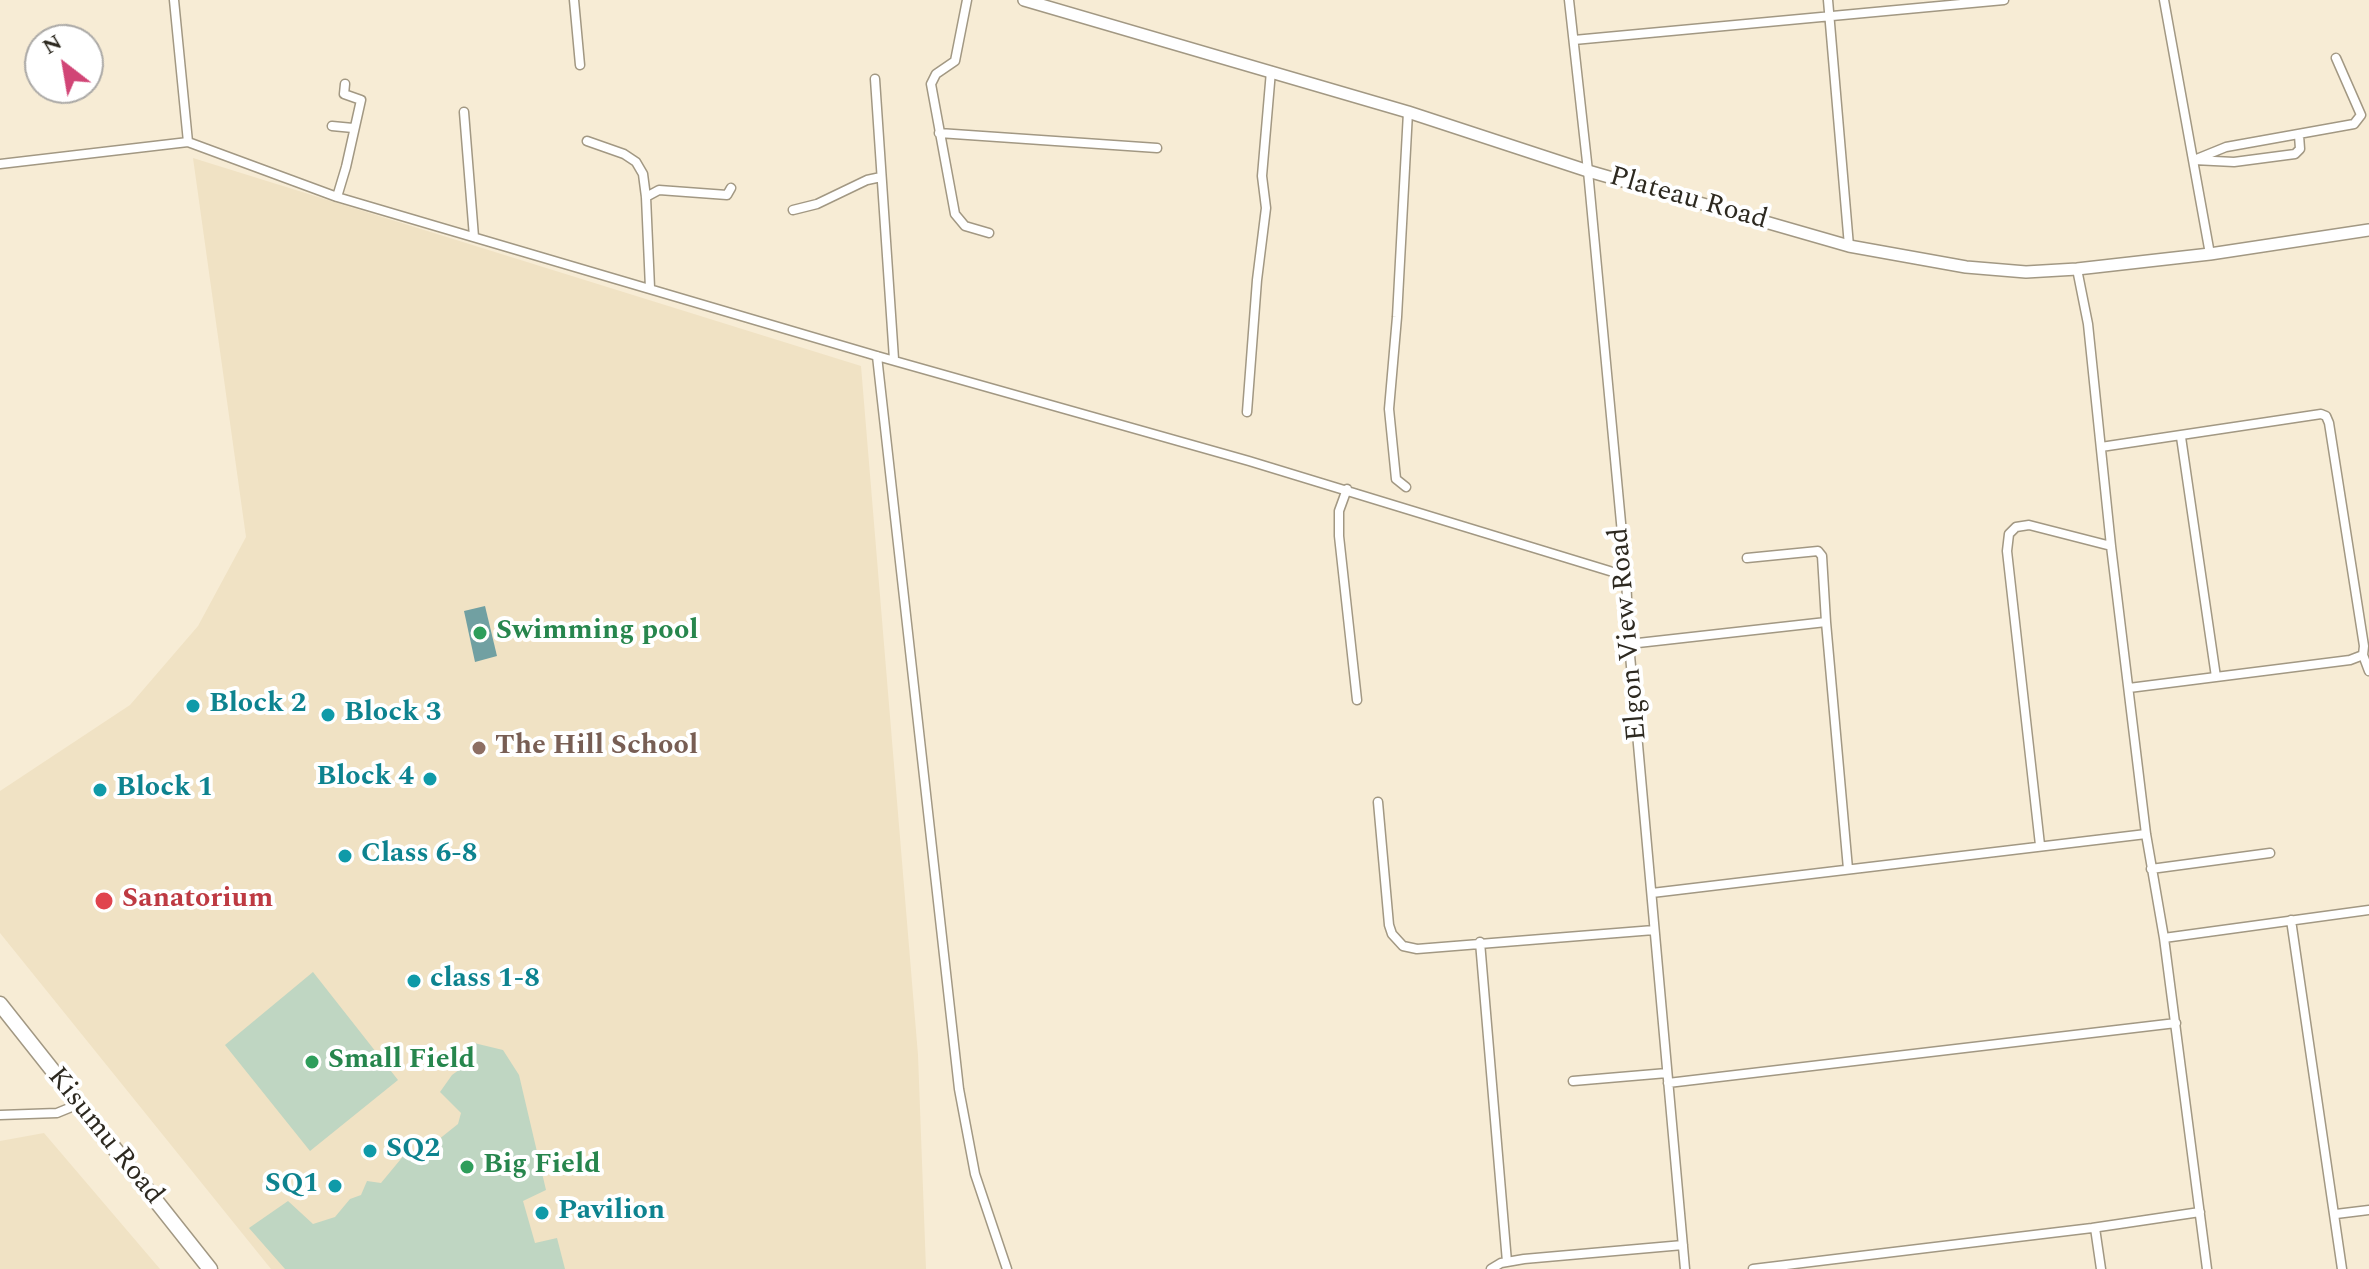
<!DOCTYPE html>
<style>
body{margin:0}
#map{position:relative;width:2369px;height:1269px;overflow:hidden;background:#f7ecd5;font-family:Spectral,serif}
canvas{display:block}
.north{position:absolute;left:24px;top:24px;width:80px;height:80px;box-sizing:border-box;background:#fff;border:2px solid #aba9a6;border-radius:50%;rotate:329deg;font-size:22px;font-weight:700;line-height:32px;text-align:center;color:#2d2920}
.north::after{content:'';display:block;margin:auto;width:28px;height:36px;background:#d14576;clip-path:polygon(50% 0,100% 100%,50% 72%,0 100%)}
</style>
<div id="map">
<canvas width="2369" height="1269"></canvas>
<div class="north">N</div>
</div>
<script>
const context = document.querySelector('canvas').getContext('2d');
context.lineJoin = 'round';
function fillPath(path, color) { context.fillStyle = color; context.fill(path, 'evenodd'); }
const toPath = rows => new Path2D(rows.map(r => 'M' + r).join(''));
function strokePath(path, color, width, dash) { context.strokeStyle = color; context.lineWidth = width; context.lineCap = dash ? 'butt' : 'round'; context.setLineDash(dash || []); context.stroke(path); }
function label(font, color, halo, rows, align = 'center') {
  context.font = font + ' Spectral,serif'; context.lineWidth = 8; context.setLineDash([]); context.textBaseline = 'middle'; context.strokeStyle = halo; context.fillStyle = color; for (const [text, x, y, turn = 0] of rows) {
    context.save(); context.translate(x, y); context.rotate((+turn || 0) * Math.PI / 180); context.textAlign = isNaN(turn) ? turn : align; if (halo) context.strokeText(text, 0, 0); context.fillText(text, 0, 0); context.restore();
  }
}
const built = toPath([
 [193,158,861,366,918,1055,926,1269,271,1269,0,933,0,791,130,705,198,626,246,537],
 [44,1133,160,1269,0,1269,0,1141]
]);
const green = toPath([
 [313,972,398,1080,310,1151,225,1045],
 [474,1043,503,1050,519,1075,546,1190,523,1201,535,1243,557,1238,565,1269,285,1269,249,1228,288,1201,313,1224,335,1217,350,1199,361,1195,367,1181,381,1183,405,1154,423,1152,458,1124,461,1113,440,1092,452,1075,470,1062]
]);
const water = toPath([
 [485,606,497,656,475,662,464,611]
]);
const street = toPath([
 [174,0,188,142],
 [574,0,580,65],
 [967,0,955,61,936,74,931,84,955,214,965,226,989,233],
 [1569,0,1588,171,1626,576,1629,644,1685,1269],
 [1828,0,1849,246],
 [2164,0,2210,254],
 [1574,40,2004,0],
 [875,79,894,359],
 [464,112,474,237],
 [332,126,353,128],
 [939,133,1157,148],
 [2299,135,2300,149,2295,154,2234,162,2194,160,2226,147,2354,124,2361,115,2336,58],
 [587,141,624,154,636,162,643,174,646,197,650,288],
 [0,164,188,142,337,197,877,356,1249,461,1626,576],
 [337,197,346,167,361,100,344,94,345,84],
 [646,197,659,190,727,195,731,188],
 [793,210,817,204,867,180,881,177],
 [2077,269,2088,324,2111,546,2146,834,2164,938,2207,1269],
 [877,356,959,1089,975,1174,1007,1269],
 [1247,412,1257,280,1266,208,1262,176,1271,71],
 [2181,437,2216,677],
 [2101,447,2321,414,2326,416,2329,423,2364,646,2363,655,2350,660,2129,688],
 [1406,487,1396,479,1389,409,1397,317,1408,112],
 [1347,489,1339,511,1339,536,1357,700],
 [1747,558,1818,551,1822,556,1826,622],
 [1629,644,1826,622,1848,869],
 [2363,655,2369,671],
 [1378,802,1389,925,1392,934,1403,946,1417,949,1654,930],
 [2040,845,2007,551,2009,534,2016,527,2029,525,2111,546],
 [2151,869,2270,853],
 [1652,893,2146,834],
 [2291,920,2342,1269],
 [2164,938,2369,910],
 [1480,942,1507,1262],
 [1573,1081,1667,1073],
 [1668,1083,2176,1023],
 [0,1115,57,1113,79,1104],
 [2336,1214,2369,1210],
 [2095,1228,2101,1269],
 [1491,1269,1501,1263,1524,1259,1683,1245],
 [1753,1269,2092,1228,2200,1212]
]);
const secondary = toPath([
 [1024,0,1408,112,1588,171,1849,246,1966,267,2026,272,2077,269,2210,254,2369,230]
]);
const highway = toPath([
 [0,1004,210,1269]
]);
const markers = [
 [480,633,8,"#2e9e5b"],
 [193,706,8,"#0f9aa8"],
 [328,715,8,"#0f9aa8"],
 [479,748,8,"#8d6e63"],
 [430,779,8,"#0f9aa8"],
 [100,790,8,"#0f9aa8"],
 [345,856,8,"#0f9aa8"],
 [104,901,10,"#e0444e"],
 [414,981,8,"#0f9aa8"],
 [312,1062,8,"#2e9e5b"],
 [370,1151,8,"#0f9aa8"],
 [467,1167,8,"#2e9e5b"],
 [335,1186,8,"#0f9aa8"],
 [542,1213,8,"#0f9aa8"]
];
const streetNames = [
 ["Plateau Road",1688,200,16],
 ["Elgon View Road",1630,634,-95],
 ["Kisumu Road",104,1137,51]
];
const leisureNames = [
 ["Swimming pool",496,633],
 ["Small Field",328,1062],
 ["Big Field",483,1167]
];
const cultureNames = [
 ["Block 2",209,706],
 ["Block 3",344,715],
 ["Block 4",414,779,"right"],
 ["Block 1",116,790],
 ["Class 6-8",361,856],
 ["class 1-8",430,981],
 ["SQ2",386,1151],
 ["SQ1",319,1186,"right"],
 ["Pavilion",558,1213]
];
const educationNames = [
 ["The Hill School",495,748]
];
const healthNames = [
 ["Sanatorium",122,901]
];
fillPath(built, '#f0e2c4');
fillPath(green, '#bfd6c2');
fillPath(water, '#71a0a2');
strokePath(street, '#a29883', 11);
strokePath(secondary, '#a29883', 14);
strokePath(highway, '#a29883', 17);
strokePath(street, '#fff', 8);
strokePath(secondary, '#fff', 11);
strokePath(highway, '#fff', 14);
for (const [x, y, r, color] of markers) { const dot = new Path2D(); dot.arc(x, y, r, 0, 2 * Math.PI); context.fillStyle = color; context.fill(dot); strokePath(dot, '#fff', 3); }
label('28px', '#2d2920', '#fff', streetNames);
label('bold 28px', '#27864d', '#fff', leisureNames, 'left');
label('bold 28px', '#0d838f', '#fff', cultureNames, 'left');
label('bold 28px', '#785e54', '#fff', educationNames, 'left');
label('bold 28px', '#be3a42', '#fff', healthNames, 'left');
</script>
